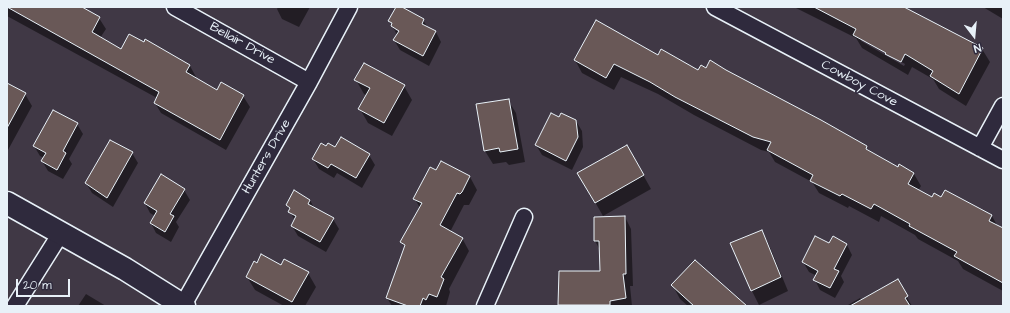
<!DOCTYPE html>
<style>
body{margin:0}
#map{position:relative;width:1010px;height:313px;overflow:hidden;background:#403845;font-family:"Architects Daughter",sans-serif}
canvas{display:block}
.frame{position:absolute;inset:0;border:8px solid #e8f1f8;pointer-events:none}
.north{position:absolute;left:954px;top:16px;width:40px;height:40px;-webkit-text-stroke:3px #2f2a3d;paint-order:stroke;rotate:164deg;font-size:11px;font-weight:700;line-height:16px;text-align:center;color:#e8f1f8}
.north::after{content:'';display:block;margin:auto;width:14px;height:18px;background:#e8f1f8;clip-path:polygon(50% 0,100% 100%,50% 72%,0 100%)}
.scale{position:absolute;left:16px;top:279px;width:54px;height:18px;box-sizing:border-box;border:2px solid #e8f1f8;border-top:0;padding-left:5px;font-size:12px;line-height:14px;white-space:nowrap;color:#e8f1f8;-webkit-text-stroke:3px #2f2a3d;paint-order:stroke}
</style>
<div id="map">
<canvas width="1010" height="313"></canvas>
<div class="frame"></div>
<div class="north">N</div>
<div class="scale">20 m</div>
</div>
<script>
const context = document.querySelector('canvas').getContext('2d');
context.lineJoin = 'round';
function fillPath(path, color) { context.fillStyle = color; context.fill(path, 'evenodd'); }
const toPath = rows => new Path2D(rows.map(r => 'M' + r).join(''));
function strokePath(path, color, width, dash) { context.strokeStyle = color; context.lineWidth = width; context.lineCap = dash ? 'butt' : 'round'; context.setLineDash(dash || []); context.stroke(path); }
function label(font, color, halo, rows, align = 'center') {
  context.font = font + ' "Architects Daughter",sans-serif'; context.lineWidth = 3.5; context.setLineDash([]); context.textBaseline = 'middle'; context.strokeStyle = halo; context.fillStyle = color; for (const [text, x, y, turn = 0] of rows) {
    context.save(); context.translate(x, y); context.rotate((+turn || 0) * Math.PI / 180); context.textAlign = isNaN(turn) ? turn : align; if (halo) context.strokeText(text, 0, 0); context.fillText(text, 0, 0); context.restore();
  }
}
const shadow = toPath([
 [7,7,80,7,99,18,106,29,100,38,122,50,144,43,146,40,190,66,196,77,195,78,217,91,243,96,250,107,226,150,161,113,155,103,157,98,7,16],
 [278,7,310,7,299,27,282,19,277,9],
 [397,7,423,20,428,28,436,32,441,42,429,66,400,50,394,40,397,35,390,21],
 [395,27,403,33,402,34,395,30],
 [794,7,902,7,982,49,990,62,966,106,939,89,933,79,912,67,908,75,862,48,856,38],
 [861,39,905,64,904,66,861,41],
 [983,7,1003,7,1003,19],
 [658,56,699,71,866,147,869,152,898,168,914,174,921,186,918,191,933,199,941,198,945,191,992,216,998,227,1003,230,1003,291,963,269,958,261,918,239,915,235,881,216,879,222,849,206,848,208,819,193,812,182,775,162,769,152,761,150,694,115,658,94,621,77,614,90,582,73,575,60],
 [356,80,404,86,412,100,392,136,368,123,360,109,367,96,364,94],
 [7,84,25,94,32,106,8,150],
 [508,100,516,113,525,162,509,165,506,162,493,164,485,151],
 [559,119,576,121,582,131,583,147,572,170,542,155,536,145],
 [77,124,83,134,69,159,72,164,63,179,48,171,42,161,44,158,40,156,34,146],
 [110,141,132,153,138,163,113,207,92,193,86,183],
 [627,146,651,189,603,216,579,174],
 [326,147,369,155,375,165,362,188,337,173,334,178,319,169,313,159],
 [441,162,470,177,477,190,469,205,464,205,450,232,462,238,469,251,449,289,450,292,446,306,392,306,387,298,405,248,402,242,420,208,415,199,436,172],
 [184,190,190,200,176,222,179,227,171,242,156,233,151,223,155,216,150,213,145,203],
 [310,200,314,208,333,219,339,229,326,252,298,236,292,226,295,221,287,205],
 [625,217,631,229,633,286,630,286,632,306,560,306,559,304,601,272,600,250,595,241],
 [762,231,769,245,788,291,759,305,752,291,732,243],
 [833,238,847,245,852,255,841,276,844,282,835,298,820,290,815,280,817,276,809,272,803,262,830,245],
 [257,264,281,266,308,273,316,287,305,306,284,306,255,290,247,277],
 [897,280,912,306,848,305,860,298,862,300],
 [673,286,743,306,688,306,680,299],
 [86,294,106,306,78,306]
]);
const building = toPath([
 [7,7,82,7,100,17,92,32,121,49,129,34,144,42,145,39,190,65,186,72,217,90,221,82,244,95,220,140,154,103,159,92,7,7],
 [396,7,402,7,424,19,422,24,436,31,423,56,393,40,399,31,391,26,392,23,388,21,396,7],
 [814,7,904,7,983,48,959,94,930,76,933,71,905,54,901,62,885,54,886,53,853,35,856,29,814,7],
 [596,20,658,55,661,49,698,70,701,65,706,68,710,60,726,70,821,120,867,146,866,149,898,167,899,164,914,173,908,184,932,197,934,193,941,197,945,190,992,215,989,221,1003,228,1003,283,954,256,957,252,909,226,910,224,874,204,871,209,842,194,840,196,810,181,813,175,767,150,771,142,753,137,675,97,650,82,614,64,606,78,574,60,596,20],
 [364,63,405,85,384,123,358,109,370,88,354,80,364,63],
 [7,83,26,93,7,128,7,83],
 [509,99,518,149,500,152,499,148,484,151,476,104,509,99],
 [53,110,78,123,63,151,66,153,57,170,41,161,46,153,33,146,53,110],
 [551,113,559,117,561,113,576,120,578,137,566,161,535,145,551,113],
 [341,137,370,154,356,178,331,164,328,168,312,159,321,143,326,146,328,143,335,147,341,137],
 [110,140,133,152,107,198,85,183,110,140],
 [627,145,644,175,595,203,577,173,627,145],
 [441,161,470,176,462,192,460,194,457,193,440,225,463,238,441,277,444,279,437,297,429,294,426,300,423,298,420,306,408,306,386,298,405,245,400,242,422,203,413,199,430,167,436,170,441,161],
 [161,174,185,189,170,214,174,216,165,232,150,223,157,211,144,203,161,174],
 [294,190,310,200,308,204,334,218,320,242,291,226,296,216,288,212,290,208,286,205,294,190],
 [625,216,626,274,623,274,626,298,610,301,610,305,558,305,559,271,600,271,599,241,594,241,594,217,625,216],
 [762,230,781,277,751,291,730,243,762,230],
 [815,236,829,243,833,236,847,244,834,269,839,271,830,288,813,280,818,271,802,262,815,236],
 [261,254,281,265,284,259,309,272,292,302,246,277,254,261,257,263,261,254],
 [695,260,747,306,694,306,671,285,695,260],
 [898,279,908,296,905,298,910,306,850,306,898,279]
]);
const street = toPath([
 [175,7,309,82],
 [715,7,1003,160],
 [980,148,1003,106],
 [183,305,309,82,349,7],
 [15,306,61,233],
 [485,306,524,217]
]);
const secondary = toPath([
 [7,203,125,269,184,306]
]);
const streetNames = [
 ["Bellair Drive",242,44,29],
 ["Cowboy Cove",859,84,28],
 ["Hunters Drive",267,157,-60]
];
fillPath(shadow, '#0007');
fillPath(building, '#695857');
strokePath(building, '#e8f1f8', 1);
strokePath(street, '#e8f1f8', 19);
strokePath(secondary, '#e8f1f8', 25);
strokePath(street, '#2f2a3d', 16);
strokePath(secondary, '#2f2a3d', 22);
label('13px', '#e8f1f8', '#2f2a3d', streetNames);
</script>
